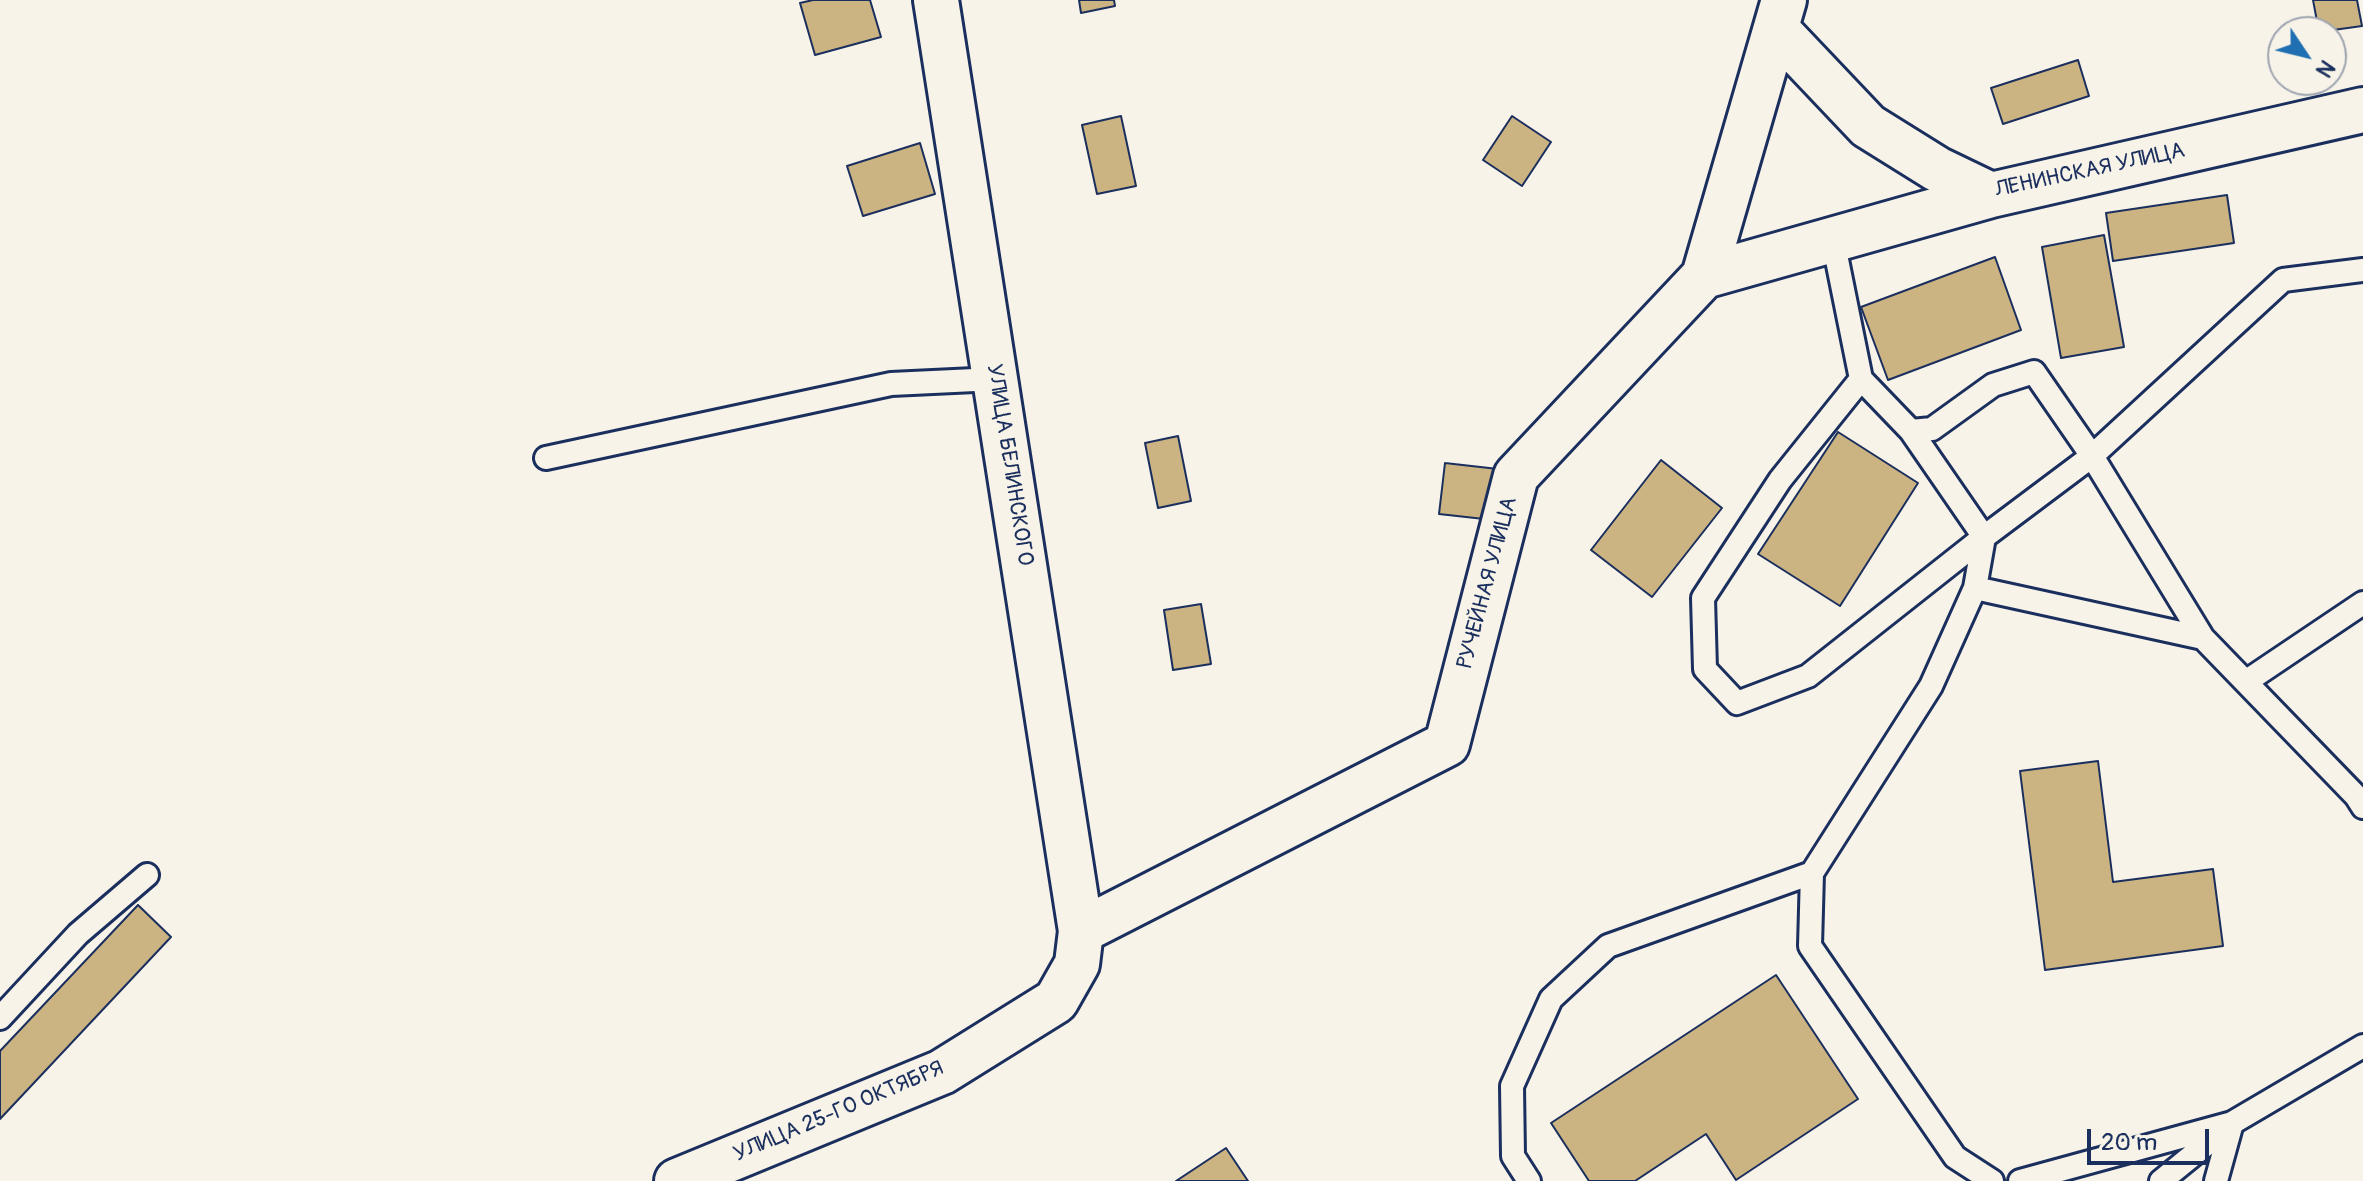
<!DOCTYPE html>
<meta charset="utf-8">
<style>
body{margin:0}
#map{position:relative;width:2363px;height:1181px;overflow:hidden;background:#f7f3e8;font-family:Pangolin,sans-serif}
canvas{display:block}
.north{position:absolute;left:2267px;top:16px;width:80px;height:80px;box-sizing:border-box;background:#f7f3e8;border:2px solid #9fa5b1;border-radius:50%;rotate:125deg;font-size:22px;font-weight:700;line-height:32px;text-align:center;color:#1b2f5e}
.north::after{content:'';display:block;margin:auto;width:28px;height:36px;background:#1f6fb2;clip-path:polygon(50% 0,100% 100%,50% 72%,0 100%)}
.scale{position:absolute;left:2087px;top:1129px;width:122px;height:36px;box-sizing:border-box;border:4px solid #1b2f5e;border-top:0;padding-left:10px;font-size:24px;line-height:28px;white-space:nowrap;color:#1b2f5e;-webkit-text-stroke:6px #f7f3e8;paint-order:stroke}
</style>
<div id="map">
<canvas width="2363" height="1181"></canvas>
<div class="north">N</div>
<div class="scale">20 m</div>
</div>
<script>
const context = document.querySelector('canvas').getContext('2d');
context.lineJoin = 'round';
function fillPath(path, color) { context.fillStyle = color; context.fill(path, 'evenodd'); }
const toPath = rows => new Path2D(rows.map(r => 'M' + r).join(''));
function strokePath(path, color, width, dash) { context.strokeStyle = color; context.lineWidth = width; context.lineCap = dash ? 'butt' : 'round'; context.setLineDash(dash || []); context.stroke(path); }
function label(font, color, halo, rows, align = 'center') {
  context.font = font + ' Pangolin,sans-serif'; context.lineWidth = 6; context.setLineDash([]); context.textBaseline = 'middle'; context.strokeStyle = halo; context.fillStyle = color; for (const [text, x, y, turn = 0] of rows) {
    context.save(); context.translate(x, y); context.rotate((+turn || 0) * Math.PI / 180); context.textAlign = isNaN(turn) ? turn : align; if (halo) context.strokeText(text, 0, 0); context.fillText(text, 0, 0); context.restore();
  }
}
const building = toPath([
 [813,0,870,0,881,37,815,55,800,3,813,0],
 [1079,0,1114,0,1115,6,1081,13,1079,0],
 [2313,0,2357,0,2362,26,2319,32,2313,0],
 [2078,60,2089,96,2003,124,1991,88,2078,60],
 [1121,116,1136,186,1097,194,1082,125,1121,116],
 [1512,116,1551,142,1522,186,1483,160,1512,116],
 [920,143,935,194,863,216,847,166,920,143],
 [2227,195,2234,243,2113,261,2106,213,2227,195],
 [2104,235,2124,347,2061,358,2042,247,2104,235],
 [1995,257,2021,330,1888,380,1861,307,1995,257],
 [1838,432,1918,483,1840,606,1758,554,1838,432],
 [1178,436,1191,501,1158,508,1145,443,1178,436],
 [1661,460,1722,508,1652,597,1591,550,1661,460],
 [1445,463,1498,469,1493,520,1439,514,1445,463],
 [1201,604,1211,664,1173,670,1164,610,1201,604],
 [2098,761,2113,882,2213,869,2223,946,2045,970,2020,771,2098,761],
 [138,905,171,937,0,1119,0,1051,138,905],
 [1776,975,1858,1099,1736,1180,1706,1134,1635,1181,1589,1181,1551,1123,1776,975],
 [1226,1148,1248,1181,1176,1181,1226,1148]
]);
const service = toPath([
 [1833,240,1861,379,1911,431],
 [1861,379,1780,480,1703,598,1705,669,1737,703,1808,676,1984,537,1911,431,1932,429,1993,385,2034,372,2092,456,2203,638,2356,796,2363,807],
 [546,458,891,384,996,379],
 [1975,588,2203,638],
 [2247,681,2363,603],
 [0,1018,78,934,147,875],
 [1529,1181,1513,1156,1512,1086,1551,999,1608,946,1812,873],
 [1992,1181,1955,1157,1810,946,1812,873,1931,686,1975,588,1984,537,2092,456,2283,280,2363,270],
 [2020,1181,2232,1123,2363,1046],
 [2161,1181,2225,1129],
 [2216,1181,2232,1123]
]);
const minor = toPath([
 [1776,29,1868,126,1937,169,1991,195,2363,110],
 [1704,276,1991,195],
 [1081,931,1447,744,1516,476,1704,276,1784,0],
 [677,1181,942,1072,1056,1001,1077,964,1081,931,936,0]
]);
const streetNames = [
 ["ЛЕНИНСКАЯ УЛИЦА",2090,171,-12],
 ["УЛИЦА БЕЛИНСКОГО",1009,465,81],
 ["РУЧЕЙНАЯ УЛИЦА",1488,583,-75],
 ["УЛИЦА 25-ГО ОКТЯБРЯ",839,1112,-23]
];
fillPath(building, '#cbb382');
strokePath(building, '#1b2f5e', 2);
strokePath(service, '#1b2f5e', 28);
strokePath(minor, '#1b2f5e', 50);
strokePath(service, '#f7f3e8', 22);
strokePath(minor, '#f7f3e8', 44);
label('22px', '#1b2f5e', '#f7f3e8', streetNames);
</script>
